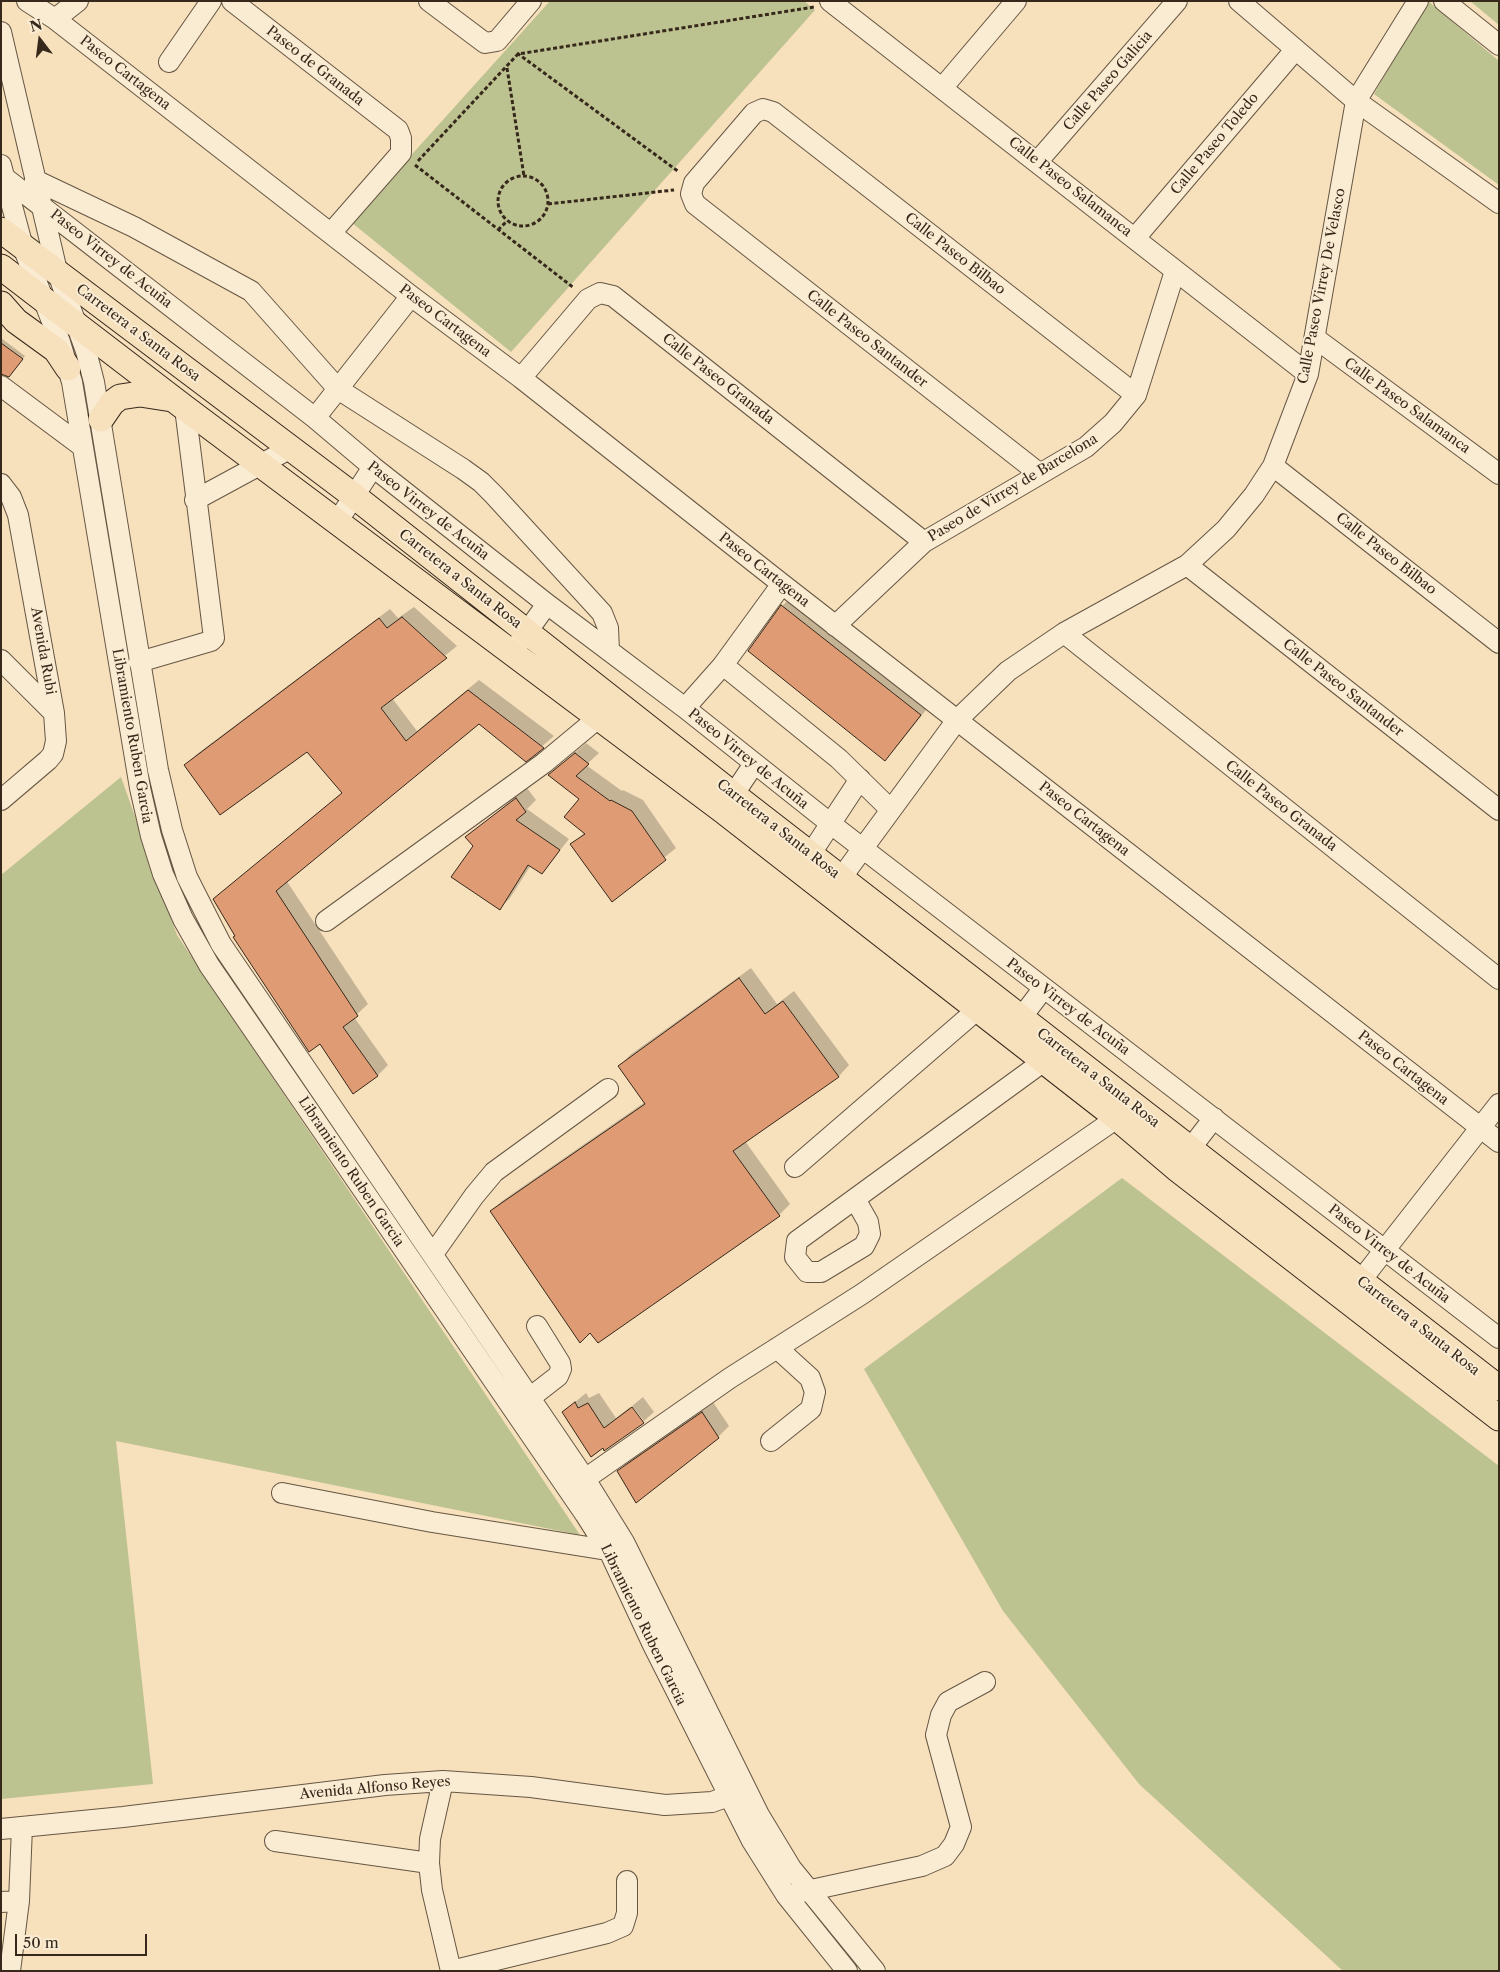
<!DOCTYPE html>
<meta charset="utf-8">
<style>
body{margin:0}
#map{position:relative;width:1500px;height:1972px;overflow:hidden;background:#f7e0bc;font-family:"Libre Caslon Text",serif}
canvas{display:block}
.frame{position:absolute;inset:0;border:2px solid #36281b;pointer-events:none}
.north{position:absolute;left:15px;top:15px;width:50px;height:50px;-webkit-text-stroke:4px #faebd3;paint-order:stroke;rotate:345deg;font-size:14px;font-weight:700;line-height:20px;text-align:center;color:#36281b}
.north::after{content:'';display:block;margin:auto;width:18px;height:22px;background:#36281b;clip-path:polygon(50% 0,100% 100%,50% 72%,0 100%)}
.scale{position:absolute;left:15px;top:1934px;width:132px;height:22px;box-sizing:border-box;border:2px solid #36281b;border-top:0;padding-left:6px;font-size:15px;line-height:18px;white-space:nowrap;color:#36281b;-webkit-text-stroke:4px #faebd3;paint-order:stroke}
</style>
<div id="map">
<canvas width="1500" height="1972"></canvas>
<div class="frame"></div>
<div class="north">N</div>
<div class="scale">50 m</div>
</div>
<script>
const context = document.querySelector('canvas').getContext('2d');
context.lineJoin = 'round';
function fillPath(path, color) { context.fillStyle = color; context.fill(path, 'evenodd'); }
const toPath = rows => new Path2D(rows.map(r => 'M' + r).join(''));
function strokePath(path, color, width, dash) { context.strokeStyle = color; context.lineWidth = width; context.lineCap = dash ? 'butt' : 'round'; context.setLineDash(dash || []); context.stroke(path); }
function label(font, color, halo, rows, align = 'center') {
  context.font = font + ' "Libre Caslon Text",serif'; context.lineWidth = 4; context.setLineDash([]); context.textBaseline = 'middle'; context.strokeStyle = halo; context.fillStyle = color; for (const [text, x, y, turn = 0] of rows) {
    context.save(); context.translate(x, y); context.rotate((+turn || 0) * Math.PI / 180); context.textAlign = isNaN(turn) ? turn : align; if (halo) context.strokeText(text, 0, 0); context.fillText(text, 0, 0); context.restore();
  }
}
const green = toPath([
 [550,1,804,1,815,10,511,352,351,222],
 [1428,1,1499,61,1499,185,1374,94],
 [1470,1,1499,1,1499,25],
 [121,777,177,935,580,1535,116,1441,153,1784,1,1799,1,875],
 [1122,1178,1499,1466,1499,1971,1343,1971,1139,1784,1003,1611,864,1369]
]);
const shadow = toPath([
 [1,338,25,356,12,373,1,373],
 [797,592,934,700,899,744,884,759,782,606],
 [414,607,457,646,392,698,417,731,479,680,554,736,526,760,479,722,286,880,368,1004,354,1017,388,1065,378,1075,354,1092,320,1042,236,935,214,899,343,792,307,750,186,765,197,754,390,609,398,618],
 [586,743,599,753,586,765,622,791,623,790,643,800,676,848,612,900,572,845,585,832,580,799,549,775],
 [527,788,536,800,527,809,569,839,542,873,531,865,510,898,499,909,475,846,467,837],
 [751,968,777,1004,794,991,849,1065,839,1076,745,1141,790,1204,779,1215,598,1341,491,1211,502,1201,645,1102,620,1066,630,1055],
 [586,1393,589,1398,599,1393,616,1418,630,1407,644,1422,605,1449,563,1412],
 [643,1397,654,1412,644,1421,632,1406],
 [713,1402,729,1426,718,1437,618,1472,629,1461]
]);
const building = toPath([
 [1,343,23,359,9,377,1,374,1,343],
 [781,605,921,715,885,761,748,651,781,605],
 [402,617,447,658,381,708,406,741,468,690,544,748,526,762,479,724,276,891,358,1016,343,1027,378,1076,353,1094,320,1044,309,1052,233,937,235,936,213,899,342,793,307,752,220,815,184,765,379,618,387,628,402,617],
 [575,753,589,764,576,776,610,801,611,800,632,811,666,860,612,902,570,844,585,834,564,817,579,799,548,775,575,753],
 [516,798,526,812,516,820,560,850,542,874,528,865,500,910,451,877,473,846,465,837,516,798],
 [739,978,765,1014,783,1001,839,1077,733,1151,780,1216,598,1343,590,1333,580,1343,490,1211,645,1104,618,1066,739,978],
 [575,1402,578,1408,588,1403,604,1428,632,1407,644,1423,604,1451,603,1448,591,1457,562,1412,575,1402],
 [702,1412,719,1438,636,1503,617,1471,702,1412]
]);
const path = toPath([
 [517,53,679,172],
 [507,68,524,176],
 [418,161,518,54,814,7],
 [415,165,574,288],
 '498 201a25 25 0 1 1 50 0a25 25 0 1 1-50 0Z',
 [548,204,674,190],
 [498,230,507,221]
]);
const minor = toPath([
 [27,1,55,19,411,296,521,378,782,584,1499,1142],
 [232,1,398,130,401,138,401,153,331,233],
 [429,1,485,43,497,41,531,1],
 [830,1,1308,374],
 [1239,1,1356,101,1499,203],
 [1444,1,1499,45],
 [55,19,78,1],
 [1,32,57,271,86,351,94,382,158,770,172,830,187,877,221,944,585,1479,624,1542,759,1815,791,1868,875,1971],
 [169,62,211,1],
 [943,87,1016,1],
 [1038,161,1177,1],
 [1,165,23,247,60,342,72,382,140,788,151,836,163,874,183,919,209,965,585,1514,611,1555,653,1645,752,1841,786,1895,847,1971],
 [1,175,315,418,373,467,547,604,685,708,831,824,1499,1338],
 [35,180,134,227,251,291,338,389,463,469,481,482,494,495,602,613,608,628,609,651],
 [1135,238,1295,50],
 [1315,338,1499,474],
 [521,378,588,299,600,293,613,296,924,542],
 [1,386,83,447],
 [315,418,411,296],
 [1273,466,1499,643],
 [1040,474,695,204,691,194,694,183,754,113,763,109,773,112,1136,395],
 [1,484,11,497,18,515,54,713,56,741,53,754,48,760,1,800],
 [195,500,291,448],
 [337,522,373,467],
 [1187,565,1499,810],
 [835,626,924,542,1086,447,1113,423,1136,395,1175,271],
 [1064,633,1499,979],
 [519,643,547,604],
 [1,660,54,713],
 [139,662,211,641,214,638,185,408],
 [723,665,839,759,891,810],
 [685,708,723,665,782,584],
 [725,807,754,764],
 [802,867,860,779],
 [833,889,957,720,1008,671,1064,633,1187,565,1226,529,1254,495,1273,466,1308,374,1356,101,1418,1],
 [326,921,544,763,609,709],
 [1021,1018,1043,989],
 [1190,1149,1214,1118],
 [795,1167,978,1009],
 [855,1199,868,1222,870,1234,864,1246,821,1272,807,1272,795,1257,797,1241,1044,1061],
 [433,1254,474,1196,494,1172,608,1089],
 [1351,1293,1499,1104],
 [531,1397,558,1376,561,1369,560,1363,537,1326],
 [771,1441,811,1409,815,1392,810,1378,777,1348],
 [585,1479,730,1378,862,1294,1117,1118],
 [282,1493,432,1522,607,1550],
 [443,1781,430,1839,429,1863,432,1890,451,1971],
 [1,1829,123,1817,385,1785,443,1781,531,1787,665,1805,712,1802,740,1792],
 [275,1841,429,1863],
 [797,1893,922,1866,945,1856,954,1844,961,1827,936,1735,941,1715,948,1702,985,1682],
 [1,1902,19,1901],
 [10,1971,19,1901,22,1827],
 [451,1971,607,1933,623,1926,627,1913,627,1881]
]);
const major = toPath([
 [1,230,354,496,734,795,1499,1388],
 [1,267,185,408,722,810,1117,1118,1176,1168,1499,1418],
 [1,304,16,321,56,350,68,368],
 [101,419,112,403,120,397,140,394,172,399]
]);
const streetNames = [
 ["Paseo de Granada",315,66,38],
 ["Paseo Cartagena",125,73,38],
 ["Calle Paseo Galicia",1108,81,-49],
 ["Calle Paseo Toledo",1215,144,-50],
 ["Calle Paseo Salamanca",1070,187,38],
 ["Calle Paseo Bilbao",955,254,38],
 ["Paseo Virrey de Acuña",111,259,38],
 ["Calle Paseo Virrey De Velasco",1322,286,-79],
 ["Paseo Cartagena",445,321,37],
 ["Carretera a Santa Rosa",138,333,37],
 ["Calle Paseo Santander",867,339,38],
 ["Calle Paseo Granada",718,379,38],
 ["Calle Paseo Salamanca",1407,406,36],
 ["Paseo de Virrey de Barcelona",1013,488,-31],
 ["Paseo Virrey de Acuña",428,511,38],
 ["Calle Paseo Bilbao",1386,554,38],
 ["Paseo Cartagena",764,570,38],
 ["Carretera a Santa Rosa",460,579,38],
 ["Avenida Rubi",43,651,80],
 ["Calle Paseo Santander",1343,688,38],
 ["Libramiento Ruben Garcia",132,736,80],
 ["Paseo Virrey de Acuña",748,759,39],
 ["Calle Paseo Granada",1281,806,38],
 ["Paseo Cartagena",1084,819,38],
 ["Carretera a Santa Rosa",778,829,38],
 ["Paseo Virrey de Acuña",1068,1007,37],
 ["Paseo Cartagena",1403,1068,38],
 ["Carretera a Santa Rosa",1098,1078,38],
 ["Libramiento Ruben Garcia",351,1172,56],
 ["Paseo Virrey de Acuña",1389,1254,38],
 ["Carretera a Santa Rosa",1418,1326,38],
 ["Libramiento Ruben Garcia",643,1625,64],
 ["Avenida Alfonso Reyes",375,1788,-5]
];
fillPath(green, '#bdc291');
fillPath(shadow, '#0003');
fillPath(building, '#df9b74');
strokePath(building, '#36281b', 1);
strokePath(minor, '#665643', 22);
strokePath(major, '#36281b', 27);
strokePath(path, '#36281b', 3, [4, 2.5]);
strokePath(minor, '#faebd3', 20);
strokePath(major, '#f7e0bc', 25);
label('14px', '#36281b', '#faebd3', streetNames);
</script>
